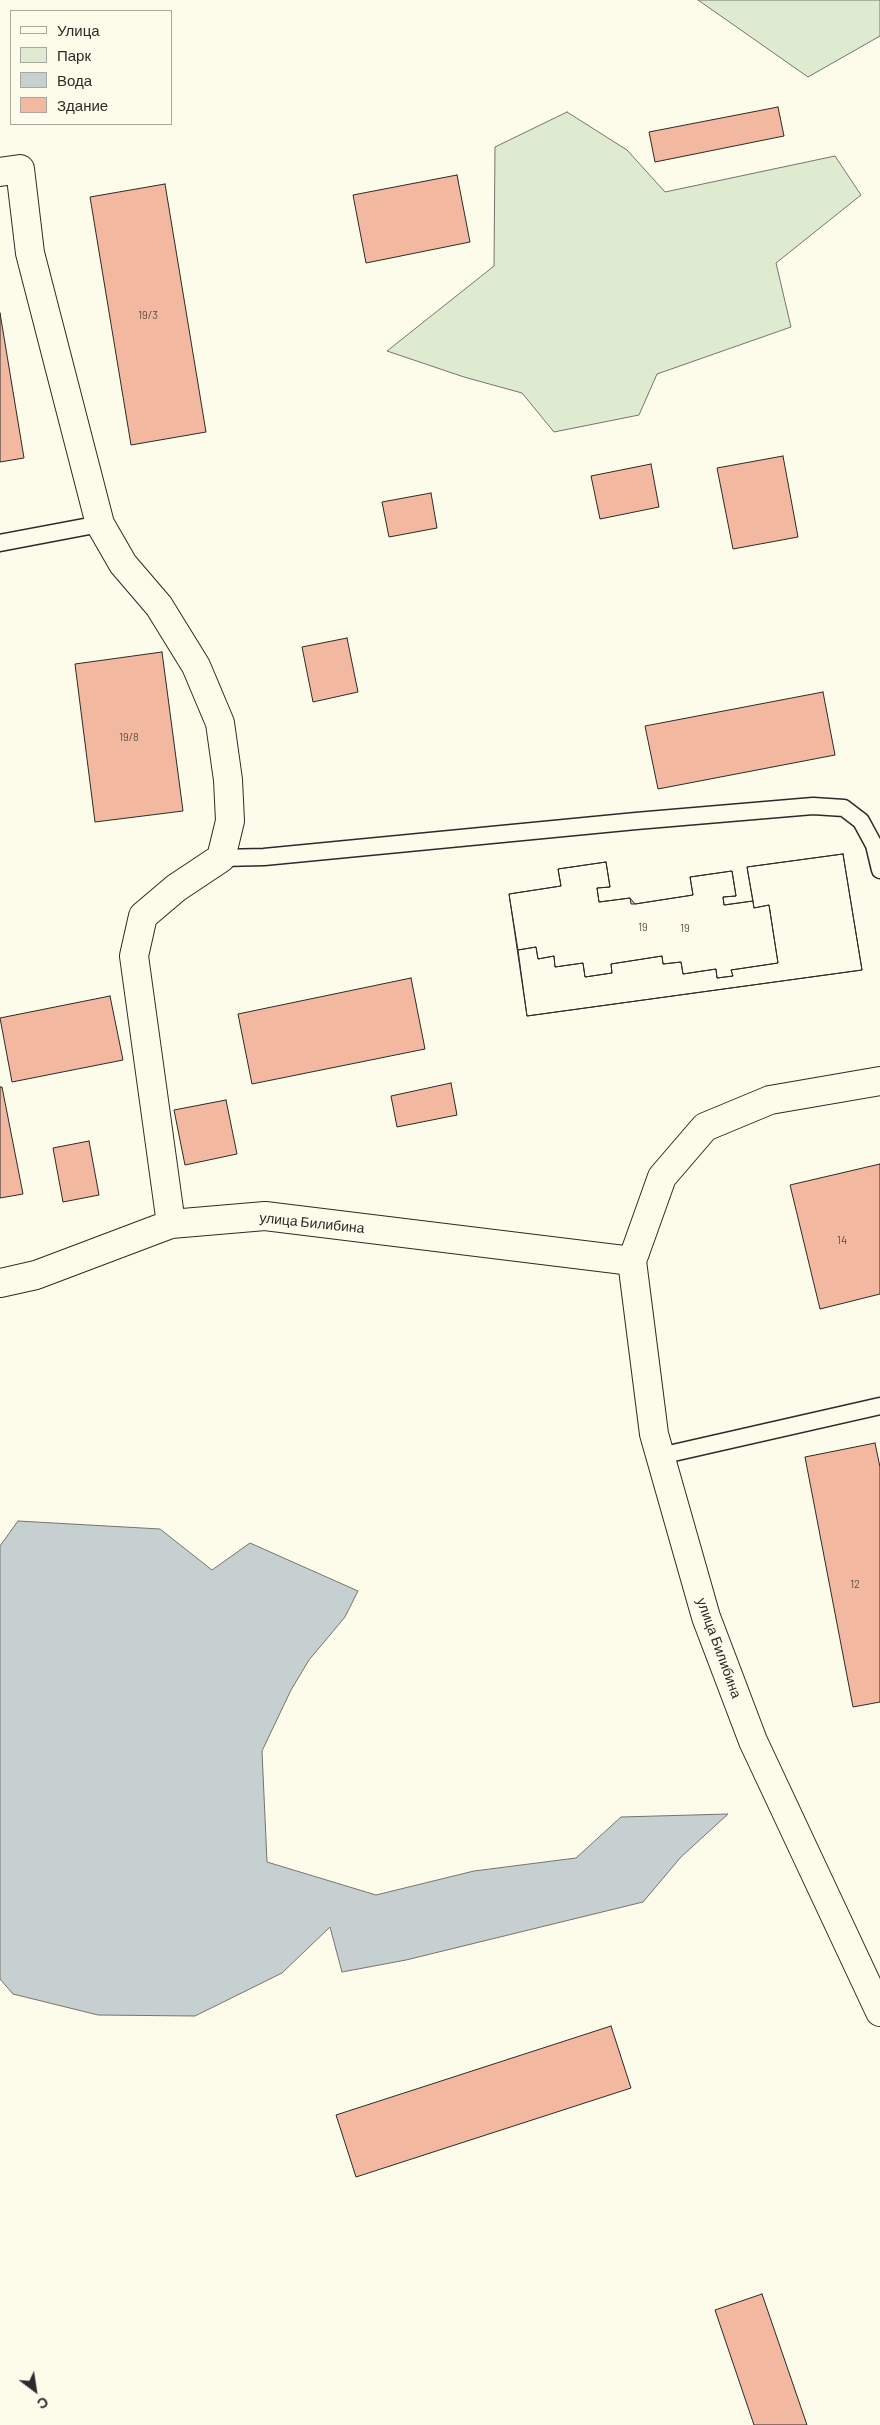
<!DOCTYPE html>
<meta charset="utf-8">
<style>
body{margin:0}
#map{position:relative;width:880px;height:2425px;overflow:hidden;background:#fdfbea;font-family:Barlow,sans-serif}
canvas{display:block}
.legend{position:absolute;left:10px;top:10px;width:162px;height:115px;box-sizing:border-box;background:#fdfbea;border:1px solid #a9a89e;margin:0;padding:6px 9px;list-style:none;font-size:15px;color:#2b2b2b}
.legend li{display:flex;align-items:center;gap:10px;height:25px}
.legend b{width:25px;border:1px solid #a9a89e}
.north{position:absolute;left:10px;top:2365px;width:50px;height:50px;-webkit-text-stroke:4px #fdfbea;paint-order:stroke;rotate:149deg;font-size:14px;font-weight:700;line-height:20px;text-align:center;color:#2b2b2b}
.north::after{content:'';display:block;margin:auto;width:18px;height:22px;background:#2b2b2b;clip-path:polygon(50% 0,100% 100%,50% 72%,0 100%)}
</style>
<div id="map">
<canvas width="880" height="2425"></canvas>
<ul class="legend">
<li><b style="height:6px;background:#fdfbea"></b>Улица</li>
<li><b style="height:14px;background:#deebd1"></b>Парк</li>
<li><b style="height:14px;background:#c7d0d0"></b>Вода</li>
<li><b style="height:14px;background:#f2b8a0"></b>Здание</li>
</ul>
<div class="north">С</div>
</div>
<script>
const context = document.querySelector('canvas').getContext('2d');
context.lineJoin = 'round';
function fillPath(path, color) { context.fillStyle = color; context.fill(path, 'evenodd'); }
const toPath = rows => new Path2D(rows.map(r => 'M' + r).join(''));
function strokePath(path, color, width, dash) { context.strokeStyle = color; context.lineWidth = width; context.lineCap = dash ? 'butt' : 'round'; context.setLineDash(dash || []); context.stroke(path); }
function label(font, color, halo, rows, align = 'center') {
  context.font = font + ' Barlow,sans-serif'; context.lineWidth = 4; context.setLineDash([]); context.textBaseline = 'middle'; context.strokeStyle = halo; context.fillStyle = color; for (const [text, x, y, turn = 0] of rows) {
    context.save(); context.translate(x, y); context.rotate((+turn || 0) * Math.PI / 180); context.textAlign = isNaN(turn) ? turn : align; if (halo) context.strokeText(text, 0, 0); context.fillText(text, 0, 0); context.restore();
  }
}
const green = toPath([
 [698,0,880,0,880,36,808,77,698,0],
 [567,112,627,150,665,192,835,156,861,195,776,263,791,327,657,374,639,415,554,432,522,393,464,377,387,351,494,266,495,147,567,112]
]);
const water = toPath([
 [18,1521,160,1529,212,1570,250,1543,358,1591,345,1617,309,1660,291,1690,262,1751,267,1862,376,1895,474,1871,576,1858,621,1817,728,1814,681,1857,643,1902,406,1960,342,1972,330,1927,282,1973,195,2016,98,2015,13,1994,0,1979,0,1546,18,1521]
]);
const building = toPath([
 [778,107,784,136,655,162,649,132,778,107],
 [457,175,470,242,366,263,353,195,457,175],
 [165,184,206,432,131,445,90,197,165,184],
 [0,313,24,458,0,462,0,313],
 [783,456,798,537,733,549,717,468,783,456],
 [651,464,659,507,600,519,591,476,651,464],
 [431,493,437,528,389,537,382,502,431,493],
 [347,638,358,692,313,702,302,647,347,638],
 [162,652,183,811,95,822,75,664,162,652],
 [823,692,835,755,658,789,645,726,823,692],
 [843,854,862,970,527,1016,518,950,536,947,538,959,554,956,555,967,583,963,585,977,612,973,611,964,662,956,663,964,681,962,683,974,716,969,717,978,733,976,731,970,778,963,769,905,754,908,747,867,843,854],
 [843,854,862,970,527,1016,509,894,561,886,558,869,606,862,610,887,597,888,599,902,630,898,635,904,693,895,690,877,732,871,736,896,723,897,724,905,753,901,747,867,843,854],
 [606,862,610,887,597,888,599,902,630,898,631,904,635,904,693,895,690,877,732,871,736,896,723,897,724,905,753,901,754,908,769,905,778,963,731,970,733,976,717,978,716,969,683,974,681,962,663,964,662,956,611,964,612,973,585,977,583,963,555,967,554,956,538,959,536,947,518,950,509,894,561,886,558,869,606,862],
 [411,978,425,1049,252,1084,238,1014,411,978],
 [110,996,123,1060,12,1082,0,1018,110,996],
 [451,1083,457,1115,397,1127,391,1096,451,1083],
 [0,1087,2,1087,23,1194,0,1198,0,1087],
 [226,1100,237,1154,185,1165,174,1110,226,1100],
 [89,1141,99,1195,63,1202,53,1148,89,1141],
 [880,1164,880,1294,820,1309,790,1185,880,1164],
 [875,1443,880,1467,880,1702,853,1707,805,1457,875,1443],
 [611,2026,631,2088,356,2177,336,2115,611,2026],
 [762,2294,807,2425,754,2425,715,2310,762,2294]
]);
const lane = toPath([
 [0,543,100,524],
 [221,858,264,857,636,821,813,806,844,808,861,821,874,845,880,870],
 [660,1456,880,1406]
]);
const street = toPath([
 [0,172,20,169,30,253,100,524,123,564,159,606,196,666,220,723,228,780,230,821,221,858,176,888,143,916,134,956,171,1224],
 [0,1283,36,1275,171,1224,265,1216,632,1261]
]);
const secondary = toPath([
 [880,1081,770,1100,705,1127,662,1177,632,1261,654,1434,706,1617,753,1741,880,2012]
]);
const numberNames = [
 ["19/3",148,315],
 ["19/8",129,737],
 ["19",643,927],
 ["19",685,928],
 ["14",842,1240],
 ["12",855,1584]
];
const streetNames = [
 ["улица Билибина",312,1223,6],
 ["улица Билибина",719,1648,70]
];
fillPath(green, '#deebd1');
strokePath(green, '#74746e', 1);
fillPath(water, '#c7d0d0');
strokePath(water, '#74746e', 1);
fillPath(building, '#f2b8a0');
strokePath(building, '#2b2b2b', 1);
strokePath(lane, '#2b2b2b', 19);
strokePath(street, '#2b2b2b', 30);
strokePath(secondary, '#2b2b2b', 30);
strokePath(lane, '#fdfbea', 16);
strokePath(street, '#fdfbea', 28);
strokePath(secondary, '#fdfbea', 28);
label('11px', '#5d4e48', null, numberNames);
label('14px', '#2b2b2b', '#fdfbea', streetNames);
</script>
